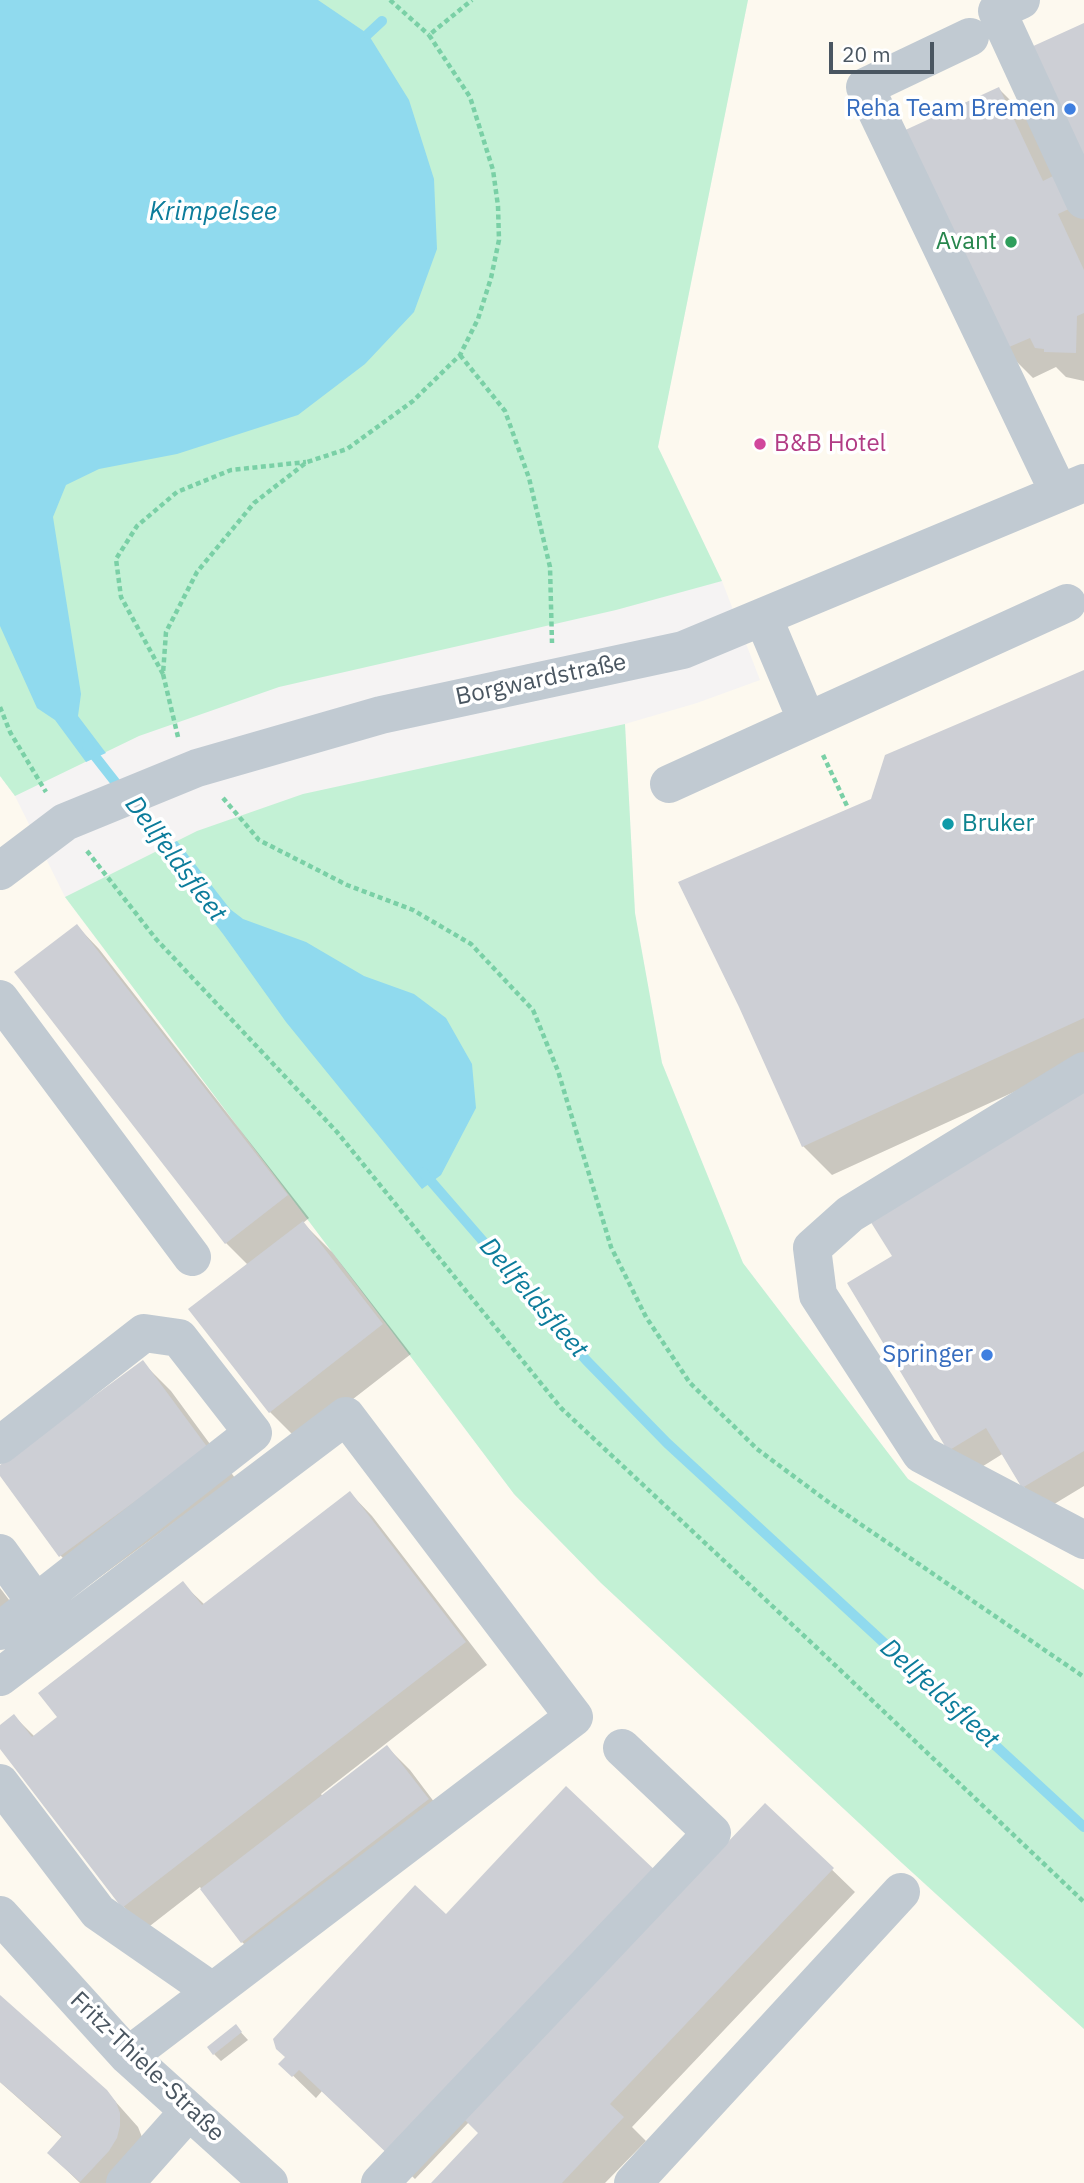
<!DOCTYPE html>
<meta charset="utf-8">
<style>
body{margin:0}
#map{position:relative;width:1084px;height:2183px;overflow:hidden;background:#f5f3f3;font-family:"IBM Plex Sans",sans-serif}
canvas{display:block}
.scale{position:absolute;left:829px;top:42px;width:105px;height:32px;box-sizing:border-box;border:4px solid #4a5661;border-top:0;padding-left:9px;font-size:21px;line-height:24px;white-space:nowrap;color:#4a5661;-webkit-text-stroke:5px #fff;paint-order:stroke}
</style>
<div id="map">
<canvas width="1084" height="2183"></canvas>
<div class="scale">20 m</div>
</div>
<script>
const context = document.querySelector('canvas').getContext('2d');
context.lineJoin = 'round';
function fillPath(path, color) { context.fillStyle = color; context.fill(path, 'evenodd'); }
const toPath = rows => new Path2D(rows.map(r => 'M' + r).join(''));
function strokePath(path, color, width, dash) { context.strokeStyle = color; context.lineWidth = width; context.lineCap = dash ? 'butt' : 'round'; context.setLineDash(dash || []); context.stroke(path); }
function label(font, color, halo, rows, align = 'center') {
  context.font = font + ' "IBM Plex Sans",sans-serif'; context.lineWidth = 7; context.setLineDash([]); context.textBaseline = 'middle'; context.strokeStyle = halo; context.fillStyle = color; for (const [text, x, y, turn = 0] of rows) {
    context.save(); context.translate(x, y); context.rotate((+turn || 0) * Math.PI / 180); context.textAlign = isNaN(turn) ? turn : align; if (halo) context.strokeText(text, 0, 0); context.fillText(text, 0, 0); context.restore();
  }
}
const commercial = toPath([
 [748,0,1084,0,1084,1590,908,1479,743,1263,662,1063,635,913,625,724,697,703,760,680,722,581,658,447],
 [0,776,15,796,65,897,514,1494,601,1583,902,1863,1084,2029,1084,2183,0,2183]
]);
const green = toPath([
 [0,0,748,0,658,447,722,581,616,610,279,687,139,736,15,796,0,776],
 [625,724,635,913,662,1063,743,1263,908,1479,1084,1590,1084,2029,902,1863,601,1583,514,1494,65,897,197,831,303,794]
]);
const water = toPath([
 [0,0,318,0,368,34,409,100,434,179,437,249,414,312,365,364,298,415,177,454,99,469,66,485,53,517,81,694,78,716,106,753,86,762,55,720,37,708,0,626],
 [177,841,230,909,243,919,306,942,364,976,414,994,446,1018,472,1064,476,1108,441,1175,422,1189,286,1022,223,934,158,850]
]);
const shadow = toPath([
 [999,89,1028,118,1084,206,1084,381,1066,377,1056,367,1033,378,1004,349],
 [1084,672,1084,1060,832,1175,803,1146,872,800],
 [77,926,99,949,309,1218,303,1223,332,1252,411,1354,299,1441,270,1412,248,1265,226,1243],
 [1084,1088,1084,1486,1046,1509,1024,1487,1004,1453,972,1473,949,1450,894,1257],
 [142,1362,171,1391,235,1478,89,1585,61,1556,0,1473,0,1467],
 [350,1493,372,1516,487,1665,321,1794,323,1797,387,1747,410,1770,450,1823,265,1964,242,1942,200,1887,146,1929,123,1906,0,1746,0,1727,14,1716,35,1737,59,1717,183,1584,205,1605],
 [0,1588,22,1617,0,1635],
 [765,1805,855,1892,632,2127,646,2141,605,2183,434,2183,480,2134,469,2122,415,2179,322,2091,316,2098,281,2064,446,1917,679,1896],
 [0,1997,106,2091,138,2127,142,2137,122,2183,80,2183,49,2153,63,2138,0,2082],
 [236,2027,248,2040,221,2061,214,2054]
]);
const stream = toPath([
 [368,34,382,21],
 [87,746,174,857],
 [423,1172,586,1360,667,1443,1084,1827]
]);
const building = toPath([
 [1084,23,1084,171,1029,48],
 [999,87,1043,181,1055,175,1071,208,1058,214,1084,270,1084,313,1077,316,1076,353,1044,352,1044,349,1035,348,1030,338,1002,350,901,132],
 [1084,670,1084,1018,802,1147,739,1007,678,882,871,799,885,755],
 [77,924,288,1195,225,1244,14,972],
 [1084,1086,1084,1451,1022,1488,986,1428,948,1451,847,1283,892,1256,867,1216],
 [303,1221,383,1324,269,1413,188,1309],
 [143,1360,208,1448,59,1557,0,1476,0,1465],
 [350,1491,466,1642,122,1908,0,1749,0,1725,14,1714,32,1737,57,1717,38,1693,183,1581,202,1605],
 [387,1745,429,1799,241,1943,200,1889],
 [566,1786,659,1874,392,2158,299,2070,292,2077,278,2064,285,2057,276,2049,273,2039,415,1885,446,1914],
 [765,1803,834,1868,610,2104,624,2117,562,2183,431,2183,478,2133,464,2119],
 [0,1995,107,2090,116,2102,120,2113,120,2126,117,2138,109,2151,80,2182,47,2153,62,2136,0,2082],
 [236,2024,242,2032,213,2055,207,2047]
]);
const path = toPath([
 [390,0,429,35],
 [460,355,505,411,529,478,550,567,552,643],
 [163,674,121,597,116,559,137,526,177,492,231,470,306,462],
 [0,707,10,732,46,792],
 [178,737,163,674,166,632,197,572,254,503,307,462,347,449,413,401,460,355,478,319,491,278,499,240,498,206,493,170,470,97,429,35,472,0],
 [823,755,848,808],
 [223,798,259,840,347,885,413,910,471,944,533,1010,558,1071,611,1247,646,1317,690,1383,757,1449,831,1504,1084,1677],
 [87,851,156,939,337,1132,561,1408,816,1647,1084,1902]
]);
const minor = toPath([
 [1021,0,997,11,1084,200],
 [970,37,865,87,1059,493],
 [763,617,807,721],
 [669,784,1067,603],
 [0,871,65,822,197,768,381,715,683,650,1084,483],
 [0,999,192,1257],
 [1084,1071,850,1214,812,1248,818,1295,921,1454,1084,1540],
 [0,1445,144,1333,179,1338,253,1433,0,1631],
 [0,1553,36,1603],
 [0,1677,346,1416,574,1717,128,2056],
 [0,1783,98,1912,212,1991],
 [0,1915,128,2056,269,2183],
 [125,2183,189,2111],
 [380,2183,712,1833,622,1748],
 [633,2183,901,1892]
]);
const markers = [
 [1070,109,7,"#3f7fe0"],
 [1011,242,7,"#2e9e5b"],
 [760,444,7,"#d1479c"],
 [948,824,7,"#0f9aa8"],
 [987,1355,7,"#3f7fe0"]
];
const shopNames = [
 ["Reha Team Bremen",1056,109],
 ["Springer",973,1355]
];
const leisureNames = [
 ["Avant",997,242]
];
const hotelNames = [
 ["B&B Hotel",774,444]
];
const streetNames = [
 ["Borgwardstraße",541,680,-12],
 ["Fritz-Thiele-Straße",147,2067,44]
];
const cultureNames = [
 ["Bruker",962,824]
];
const waterNames = [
 ["Krimpelsee",213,212],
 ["Dellfeldsfleet",175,859,53],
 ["Dellfeldsfleet",533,1298,49],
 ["Dellfeldsfleet",939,1694,42]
];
fillPath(commercial, '#fdf9ef');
fillPath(green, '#c3f1d5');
fillPath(water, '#90daee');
fillPath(shadow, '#0003');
strokePath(stream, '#90daee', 10);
fillPath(building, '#cdcfd5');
strokePath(path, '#7ad0a6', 4.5, [5, 3.5]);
strokePath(minor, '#c1cad2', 38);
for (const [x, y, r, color] of markers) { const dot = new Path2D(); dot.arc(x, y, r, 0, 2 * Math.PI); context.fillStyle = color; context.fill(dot); strokePath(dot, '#fff', 2.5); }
label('24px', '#366cbe', '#fff', shopNames, 'right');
label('24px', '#27864d', '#fff', leisureNames, 'right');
label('24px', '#b23c85', '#fff', hotelNames, 'left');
label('24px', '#4a5661', '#fff', streetNames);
label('24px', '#0d838f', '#fff', cultureNames, 'left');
label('italic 26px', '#0c7c9b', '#fff', waterNames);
</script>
